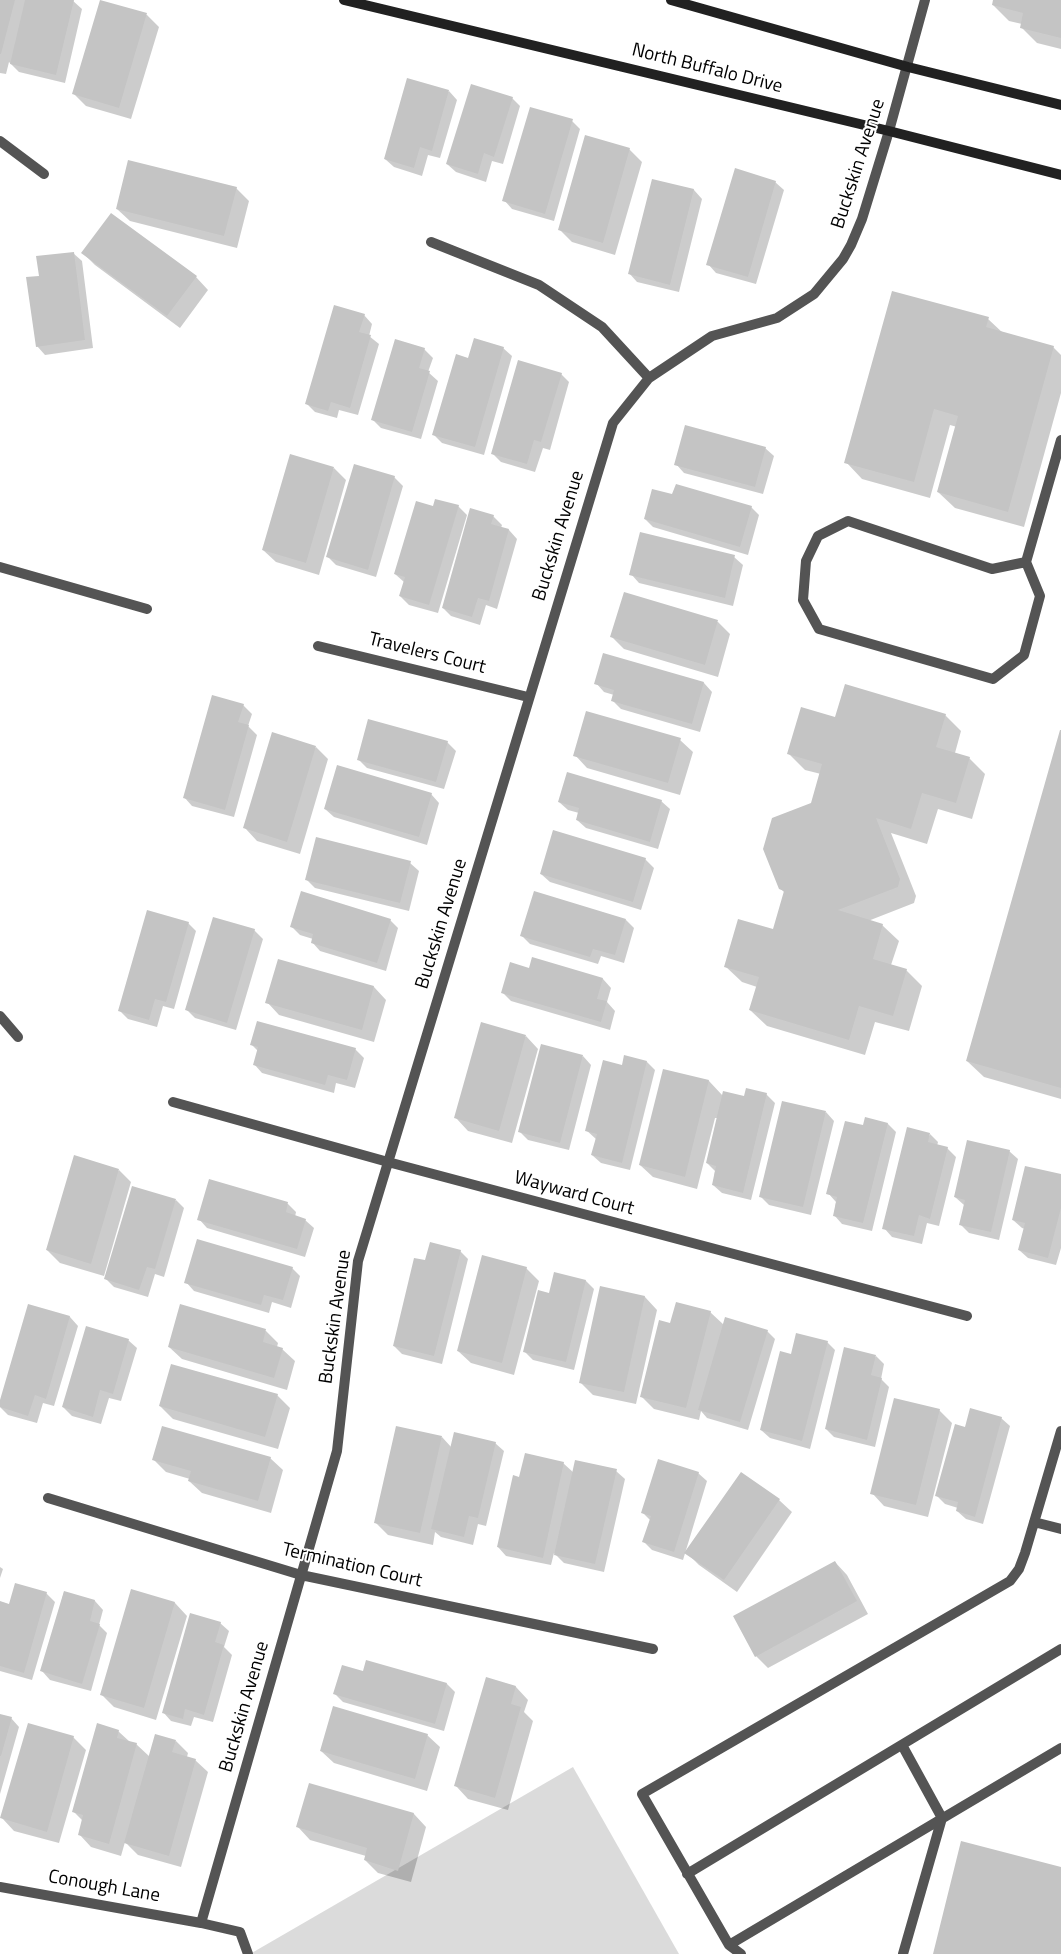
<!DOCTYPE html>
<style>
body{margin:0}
canvas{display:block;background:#fff}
</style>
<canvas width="1061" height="1954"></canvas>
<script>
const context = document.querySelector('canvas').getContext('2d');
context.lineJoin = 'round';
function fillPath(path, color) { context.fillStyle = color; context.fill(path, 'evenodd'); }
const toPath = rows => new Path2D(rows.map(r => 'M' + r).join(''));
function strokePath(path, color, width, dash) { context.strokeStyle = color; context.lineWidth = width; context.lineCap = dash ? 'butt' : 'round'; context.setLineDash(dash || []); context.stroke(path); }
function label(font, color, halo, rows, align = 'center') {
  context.font = font + ' "Titillium Web",sans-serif'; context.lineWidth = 4; context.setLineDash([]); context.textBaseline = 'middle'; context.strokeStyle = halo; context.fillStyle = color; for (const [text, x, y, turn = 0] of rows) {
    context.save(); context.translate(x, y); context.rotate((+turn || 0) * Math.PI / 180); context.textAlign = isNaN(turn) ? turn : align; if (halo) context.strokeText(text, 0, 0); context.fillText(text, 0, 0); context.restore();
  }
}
const green = toPath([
 [573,1767,679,1954,250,1954]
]);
const shadow = toPath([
 [0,0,72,0,82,9,65,83,19,72,9,62,6,74,0,73],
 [995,0,1061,0,1061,49,1037,43,1021,27,1022,24,1009,21,993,5],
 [101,1,147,15,159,27,131,119,86,106,73,93],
 [449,91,457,100,440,158,428,155,422,176,394,167,385,159],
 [512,98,520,106,503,164,492,161,486,182,456,172,447,164],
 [572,121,580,129,554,221,512,209,504,200],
 [629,149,642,162,615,255,572,242,559,229],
 [653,180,694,190,702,199,679,292,637,282,629,273],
 [775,182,784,190,756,284,716,273,708,264],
 [236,188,249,201,237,248,130,221,117,209],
 [73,253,82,261,93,348,45,355,37,346],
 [83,253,196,277,208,290,180,328,95,265],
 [364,315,372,324,369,336,379,344,358,415,339,410,337,418,315,412,307,404],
 [988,319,1003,333,1053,347,1061,355,1061,393,1024,527,955,508,938,492,957,427,950,425,930,498,862,479,846,462],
 [503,348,512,356,484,455,442,443,434,435,469,360],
 [424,349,433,358,428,372,438,381,421,439,381,428,372,419],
 [561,374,569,382,550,450,543,448,535,472,501,462,492,453],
 [765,448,774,456,763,494,684,473,676,464],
 [334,468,346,480,319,575,276,562,263,550],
 [394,477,403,486,376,577,336,565,328,557],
 [673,496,751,507,759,515,748,555,653,527,645,519],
 [458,506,467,515,438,613,409,605,400,596,404,582,395,574],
 [493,516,502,525,501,528,509,530,517,539,497,609,486,605,480,625,451,616,443,608],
 [734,557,743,565,733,606,639,583,631,574],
 [624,594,718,622,730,634,718,677,624,649,612,637],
 [604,655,704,683,712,692,700,732,621,709,612,700,614,695,604,692,596,683],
 [243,705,252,714,248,726,257,735,234,817,192,806,184,797],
 [945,715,961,731,955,753,969,758,985,774,972,819,938,809,927,844,891,833,916,896,914,903,868,921,882,925,899,941,891,965,906,970,922,986,909,1031,875,1022,865,1055,767,1026,750,1010,757,987,742,982,725,966,774,930,785,893,780,888,812,804,821,774,805,770,788,753,836,719],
 [1061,733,1061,1099,984,1077,967,1061],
 [680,740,693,752,680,795,587,768,575,755],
 [447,742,456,751,444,789,367,768,358,759],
 [316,747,328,759,300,854,257,841,245,828],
 [431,794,439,803,427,845,334,817,325,809],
 [661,801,670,809,658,849,586,828,577,820,579,813,568,810,559,802],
 [645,859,654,868,641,910,550,882,541,874],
 [410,863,419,871,409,911,315,888,306,879],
 [390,920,398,928,386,971,320,951,312,942,313,939,300,935,292,927],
 [626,920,634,928,624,963,601,956,598,964,530,944,522,936],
 [188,923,196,931,174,1009,163,1006,157,1027,128,1019,119,1010],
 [254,930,263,939,236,1030,195,1018,187,1010],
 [530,970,603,979,611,988,607,1002,615,1011,610,1030,511,1001,503,993],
 [374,987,386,1000,374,1042,279,1015,267,1002],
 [526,1036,538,1049,512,1143,468,1131,456,1118],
 [252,1045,355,1049,364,1058,355,1088,336,1083,334,1093,262,1073,254,1064,258,1051],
 [583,1056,591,1065,569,1150,528,1140,520,1132],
 [647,1062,655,1070,630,1170,601,1163,592,1155,596,1139,586,1130,623,1066],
 [664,1070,709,1081,723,1096,745,1097,766,1094,775,1103,751,1200,722,1193,713,1185,715,1171,707,1163,718,1118,715,1118,697,1189,653,1177,640,1165],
 [826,1112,834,1121,811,1215,769,1205,761,1197],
 [888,1124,896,1132,872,1231,842,1224,834,1215,836,1202,828,1193,864,1126],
 [930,1134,938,1142,937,1146,947,1148,956,1157,939,1226,927,1223,922,1244,892,1237,884,1228],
 [1009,1151,1018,1159,999,1240,969,1233,961,1225,964,1205,955,1197],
 [119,1170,131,1182,104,1276,60,1263,47,1250],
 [1061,1176,1061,1248,1056,1265,1028,1258,1019,1250,1025,1229,1022,1228,1013,1220],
 [210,1181,288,1204,296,1212,295,1217,305,1220,314,1228,305,1257,207,1228,199,1219],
 [176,1200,184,1208,164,1277,155,1274,148,1297,114,1287,106,1279],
 [460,1251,468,1259,442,1364,402,1354,394,1346,426,1262],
 [292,1268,300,1276,291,1308,272,1302,269,1313,194,1291,186,1282],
 [526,1268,539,1281,514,1375,471,1363,458,1351],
 [555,1273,586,1281,594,1289,574,1370,533,1360,524,1351,550,1295],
 [601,1288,645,1297,657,1310,636,1404,593,1395,580,1382],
 [29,1306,70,1317,78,1326,54,1406,43,1403,37,1423,8,1415,0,1407],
 [181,1306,266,1331,278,1343,277,1347,282,1349,295,1361,287,1390,182,1359,169,1347],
 [710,1312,724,1325,767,1331,775,1339,748,1430,707,1418,701,1411,699,1420,654,1409,641,1396,671,1324],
 [128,1340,137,1348,121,1401,109,1398,101,1424,72,1416,63,1407],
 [827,1342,835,1350,810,1449,770,1438,761,1430,792,1355],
 [876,1356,884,1364,881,1379,889,1387,875,1447,834,1437,826,1429],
 [277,1395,290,1408,278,1449,173,1419,160,1406],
 [939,1410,952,1423,928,1517,884,1506,872,1493],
 [1001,1418,1010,1426,983,1524,966,1519,957,1511,958,1508,945,1504,937,1496,966,1428],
 [442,1437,452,1448,495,1443,504,1451,486,1526,478,1524,473,1545,441,1537,435,1532,433,1545,388,1535,375,1522],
 [270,1458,283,1470,271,1513,202,1493,189,1481,190,1479,166,1472,154,1460],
 [563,1463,574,1473,616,1471,625,1479,604,1572,564,1563,554,1553,551,1565,506,1556,498,1547,520,1478],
 [698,1473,707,1481,683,1560,652,1550,644,1542,650,1520,642,1512],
 [741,1473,779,1500,792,1512,737,1592,699,1565,686,1552],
 [835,1562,847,1575,868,1614,768,1668,756,1656],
 [0,1567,3,1569,0,1578],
 [132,1591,175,1603,187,1616,156,1720,114,1707,102,1695],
 [64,1592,95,1601,103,1610,99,1625,107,1633,91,1691,50,1680,42,1671],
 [46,1593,55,1602,32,1680,0,1671,0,1602,10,1605],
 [220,1623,229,1631,224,1647,232,1655,213,1722,194,1717,191,1726,171,1721,163,1712],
 [363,1672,447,1684,455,1692,444,1731,343,1702,335,1694],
 [487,1679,516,1687,528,1700,524,1712,533,1721,508,1810,468,1799,456,1786],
 [0,1715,11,1718,19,1727,0,1794],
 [118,1731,130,1742,136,1744,150,1757,176,1741,188,1753,187,1757,195,1760,208,1772,181,1867,138,1855,125,1842,121,1856,91,1847,79,1834,83,1821,74,1812],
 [427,1735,440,1747,427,1791,334,1763,321,1751],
 [73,1737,86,1750,59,1843,14,1831,2,1818],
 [310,1785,414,1814,426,1827,411,1882,378,1873,365,1860,366,1856,310,1840,298,1827]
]);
const building = toPath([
 [0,0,15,0,1,54,0,54],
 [25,0,74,0,56,75,10,64],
 [100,0,147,13,119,108,72,94],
 [993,0,1061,0,1061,38,1020,28,1023,13,992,5],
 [407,78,449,90,432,151,420,147,414,168,384,159],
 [471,84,513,97,494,157,484,153,478,174,446,164],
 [530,107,573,119,545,214,502,201],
 [585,135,630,148,603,243,558,230],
 [128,160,237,187,224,236,116,209],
 [735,168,776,181,748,277,706,265],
 [652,179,694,189,670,285,628,274],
 [111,213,197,276,167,316,81,253],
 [74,252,85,340,36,347,26,277,39,276,36,256],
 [892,291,989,317,986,327,1054,346,1008,512,937,492,958,416,934,409,914,482,844,463],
 [334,305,365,314,359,332,371,335,350,408,331,402,328,411,305,404],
 [474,338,504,347,475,447,432,435,456,354,468,358],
 [395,339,425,348,419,368,430,371,412,432,371,420],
 [518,360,562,373,541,442,534,440,527,464,491,454],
 [685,425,766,447,755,487,674,465],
 [290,454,334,467,306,563,262,550],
 [354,464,395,476,368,570,326,557],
 [676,484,752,506,740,547,644,519,652,489,672,494],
 [435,499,459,505,429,605,399,596,405,577,394,574,416,501,433,506],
 [470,508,494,515,491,524,509,529,489,601,478,598,472,617,442,608],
 [640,532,735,555,725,598,629,575],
 [624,592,718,620,705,665,610,637],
 [603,653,704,682,692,724,611,701,614,690,594,684],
 [845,684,946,714,936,747,970,757,956,803,922,793,911,829,876,818,900,879,898,887,838,910,883,924,873,959,907,969,893,1016,859,1006,849,1040,749,1010,759,977,724,967,738,919,773,929,784,891,779,889,763,849,772,818,811,803,822,764,787,754,801,707,835,717],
 [212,695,244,704,238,722,249,725,225,810,183,798],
 [586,711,681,738,668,783,573,756],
 [368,719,448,741,436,782,357,760],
 [1060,730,1061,730,1061,1088,966,1061],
 [272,732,316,746,287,842,243,828],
 [337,765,432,793,419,837,324,809],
 [567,772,662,800,650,842,576,820,579,808,558,802],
 [553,830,646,858,633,902,540,874],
 [316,837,411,861,400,903,305,880],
 [301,891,391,919,377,963,311,943,313,934,290,927],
 [534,891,626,919,615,955,593,949,590,957,520,936],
 [147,910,189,922,166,1002,155,999,149,1020,118,1011],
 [213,917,255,929,227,1023,185,1010],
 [532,957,603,978,597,999,607,1001,601,1022,501,993,510,962,529,968],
 [278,959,374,986,362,1030,265,1003],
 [257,1021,356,1048,347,1080,328,1075,325,1085,253,1065,258,1047,250,1045],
 [481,1022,526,1035,499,1131,454,1118],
 [541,1044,583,1055,560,1143,518,1132],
 [624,1055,647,1061,622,1163,591,1155,597,1134,585,1131,603,1060,622,1065],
 [663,1069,709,1080,685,1177,639,1165],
 [746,1088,767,1093,743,1193,712,1185,716,1166,706,1163,723,1091,744,1096],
 [782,1101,826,1111,803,1207,759,1197],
 [865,1117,888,1123,863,1223,833,1216,837,1197,826,1194,845,1121,863,1125],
 [907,1127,930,1133,928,1142,948,1147,930,1219,919,1215,914,1236,882,1229],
 [967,1140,1010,1150,991,1232,959,1225,965,1200,954,1197],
 [74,1155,119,1169,91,1264,46,1250],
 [1025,1166,1061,1174,1061,1208,1048,1258,1018,1250,1025,1223,1012,1220],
 [209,1179,288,1202,286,1212,306,1219,297,1249,197,1220],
 [132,1186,176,1199,155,1269,147,1267,139,1290,104,1279],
 [197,1239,293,1267,283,1300,264,1295,261,1305,184,1283],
 [430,1242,461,1250,434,1356,393,1346,414,1258,425,1260],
 [482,1255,527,1267,502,1363,457,1351],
 [554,1272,586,1280,566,1362,523,1352,538,1290,549,1293],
 [600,1286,645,1296,624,1392,579,1383],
 [676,1302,711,1311,686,1408,640,1397,659,1320,670,1323],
 [28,1304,70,1316,46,1399,35,1395,28,1416,0,1407,0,1400],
 [180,1304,266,1329,263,1342,283,1348,274,1378,168,1347],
 [725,1317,768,1330,740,1422,698,1410],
 [86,1326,129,1339,113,1394,100,1390,93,1417,62,1407],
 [796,1333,828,1341,802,1441,760,1430,780,1351,791,1354],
 [844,1347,876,1355,871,1375,882,1378,867,1440,825,1429],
 [171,1364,278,1394,265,1437,159,1406],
 [894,1398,940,1409,916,1505,870,1494],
 [970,1408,1002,1417,975,1517,956,1511,958,1502,935,1496,955,1424,965,1427],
 [162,1426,271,1457,258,1501,188,1481,191,1471,152,1460],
 [396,1426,442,1436,420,1533,374,1523],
 [454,1432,496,1442,478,1518,469,1516,464,1537,431,1529],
 [525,1453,564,1462,543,1558,497,1547,513,1475,519,1477],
 [658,1459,699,1472,674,1552,642,1542,651,1516,641,1513],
 [575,1460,617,1469,595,1564,554,1555],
 [741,1472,780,1499,724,1580,684,1553],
 [835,1561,857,1601,755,1657,733,1616],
 [15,1583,47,1592,24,1673,0,1666,0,1601,9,1604],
 [131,1589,175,1602,144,1708,100,1695],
 [64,1591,95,1600,90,1621,100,1624,82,1684,40,1671],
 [190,1613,221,1622,215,1642,224,1645,204,1715,185,1709,183,1719,162,1713],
 [366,1660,447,1683,435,1724,333,1694,342,1665,363,1671],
 [486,1677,516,1686,511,1704,521,1707,495,1798,454,1786],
 [333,1706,428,1734,415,1779,320,1751],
 [0,1714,12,1717,1,1756,0,1756],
 [28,1723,74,1736,47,1832,0,1818],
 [97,1723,119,1730,117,1738,137,1743,109,1844,78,1835,83,1815,72,1812],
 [155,1734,176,1740,172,1752,196,1759,169,1856,124,1843],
 [309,1783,414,1813,398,1871,364,1860,367,1848,296,1827],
 [961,1841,1061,1867,1061,1954,933,1954]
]);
const service = toPath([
 [1026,562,1040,596,1024,655,993,679,819,629,803,600,806,561,818,536,848,521,992,569,1026,562,1061,440],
 [1034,1522,1061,1529],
 [902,1745,942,1818,903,1954],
 [687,1874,1061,1649],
 [729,1945,1061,1748],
 [741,1954,729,1945,642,1794,1010,1581,1019,1569,1025,1553,1061,1431]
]);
const minor = toPath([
 [0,141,44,174],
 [431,242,539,285,602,327,649,378],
 [0,567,147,609],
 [318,646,528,697],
 [0,1016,18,1037],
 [173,1102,388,1162,967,1316],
 [48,1498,301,1575,653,1649],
 [0,1887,201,1923],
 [248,1954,240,1932,201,1923,337,1451,358,1261,613,423,649,378,712,336,777,318,814,294,843,259,851,245,862,219,889,131]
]);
const tertiary = toPath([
 [889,131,925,0]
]);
const secondary = toPath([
 [344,0,889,131,1061,175],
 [671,0,908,67,1061,105]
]);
const streetNames = [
 ["North Buffalo Drive",707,69,14],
 ["Buckskin Avenue",859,164,-72],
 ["Buckskin Avenue",559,536,-73],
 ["Travelers Court",427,654,14],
 ["Buckskin Avenue",442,924,-73],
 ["Wayward Court",574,1194,15],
 ["Buckskin Avenue",336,1317,-82],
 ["Termination Court",352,1566,13],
 ["Buckskin Avenue",245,1707,-74],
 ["Conough Lane",104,1887,10]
];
fillPath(green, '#dbdbdb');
fillPath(shadow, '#0003');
fillPath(building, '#c4c4c4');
strokePath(service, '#545454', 10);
strokePath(minor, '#545454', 10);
strokePath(tertiary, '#545454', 10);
strokePath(secondary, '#212121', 10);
label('19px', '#000', '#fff', streetNames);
</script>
